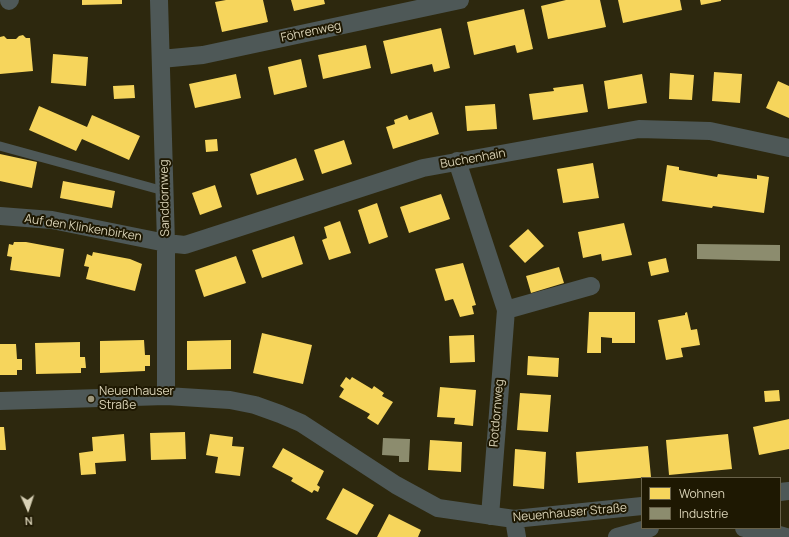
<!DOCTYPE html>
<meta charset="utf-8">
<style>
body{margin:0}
#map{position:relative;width:789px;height:537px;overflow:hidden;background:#2d280e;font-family:Manrope,sans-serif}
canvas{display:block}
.legend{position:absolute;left:641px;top:477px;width:140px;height:52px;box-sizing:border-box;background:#1e1802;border:1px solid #69624a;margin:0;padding:5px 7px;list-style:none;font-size:12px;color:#d9d2b6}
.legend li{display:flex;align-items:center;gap:8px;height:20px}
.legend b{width:20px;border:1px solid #69624a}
.north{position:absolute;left:8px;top:489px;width:40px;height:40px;-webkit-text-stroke:3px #1e1802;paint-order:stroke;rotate:177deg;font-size:11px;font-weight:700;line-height:16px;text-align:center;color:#d9d2b6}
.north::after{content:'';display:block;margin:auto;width:14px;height:18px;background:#d9d2b6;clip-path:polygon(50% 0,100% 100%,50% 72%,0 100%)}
</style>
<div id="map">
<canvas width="789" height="537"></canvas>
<ul class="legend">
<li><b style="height:11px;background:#f6d55c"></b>Wohnen</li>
<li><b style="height:11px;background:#8c8c6e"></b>Industrie</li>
</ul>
<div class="north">N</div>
</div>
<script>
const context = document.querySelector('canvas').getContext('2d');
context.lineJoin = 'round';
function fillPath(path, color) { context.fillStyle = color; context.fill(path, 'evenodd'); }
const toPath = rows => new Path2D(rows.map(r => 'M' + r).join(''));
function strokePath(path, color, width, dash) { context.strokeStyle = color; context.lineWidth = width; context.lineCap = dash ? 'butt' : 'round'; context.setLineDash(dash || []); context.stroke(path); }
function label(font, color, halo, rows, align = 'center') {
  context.font = font + ' Manrope,sans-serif'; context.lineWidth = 4; context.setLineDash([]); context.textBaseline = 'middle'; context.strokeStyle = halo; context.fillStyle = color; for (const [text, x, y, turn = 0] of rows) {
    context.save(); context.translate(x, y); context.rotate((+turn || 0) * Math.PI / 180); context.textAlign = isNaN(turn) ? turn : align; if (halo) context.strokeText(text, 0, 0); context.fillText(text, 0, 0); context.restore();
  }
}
const homes = toPath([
 [82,0,122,0,122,4,82,5],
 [226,0,263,0,268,22,222,32,215,2],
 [291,0,324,0,325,4,294,11],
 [566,0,600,0,606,27,548,39,541,6],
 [618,0,680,0,682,10,623,23],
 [700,0,721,0,721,1,701,5],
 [524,9,533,49,517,53,515,45,474,55,467,22],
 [441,28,450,68,434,72,432,64,391,74,383,41],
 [23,35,26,38,30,38,33,71,0,74,0,37,4,36,7,39,16,39,19,36],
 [366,45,371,68,323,79,318,55],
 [53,54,88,57,86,86,51,83],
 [301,59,307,87,274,95,268,67],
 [714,72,742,74,740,103,712,101],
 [670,73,694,75,692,100,669,99],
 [236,74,241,98,195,108,189,84],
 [642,74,647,103,608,109,604,81],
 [778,81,789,86,789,118,766,108],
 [583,84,588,112,533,120,529,94,554,91,553,88],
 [134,85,135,98,114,99,113,86],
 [495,104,497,129,467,131,465,106],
 [39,106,87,127,92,115,140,136,129,160,82,139,76,151,29,130],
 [432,112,439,134,393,149,386,127,395,124,394,120,407,115,409,120],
 [217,139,218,151,206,152,205,140],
 [344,140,352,164,322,174,314,150],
 [0,154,37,162,32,188,0,181],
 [296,158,304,180,257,195,250,174],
 [593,163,599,198,563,203,557,169],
 [667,165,679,167,679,170,717,177,718,174,757,179,757,175,769,177,764,213,713,206,712,208,662,201],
 [63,181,115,191,112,208,60,198],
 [215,185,222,207,200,215,192,193],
 [441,194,450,219,409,233,400,207],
 [377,203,388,237,369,244,358,210],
 [340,221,351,253,329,260,322,240,327,238,324,227],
 [624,223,632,255,602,261,601,254,583,258,578,232],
 [528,229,544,246,525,263,509,246],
 [294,236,303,264,262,278,252,250],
 [14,242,26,242,64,249,60,277,10,270,12,257,7,256,9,244,13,245],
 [93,252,130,259,142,264,135,291,86,279,89,267,84,266,87,254,92,256],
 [236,256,246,283,204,297,195,270],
 [666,258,669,272,651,276,648,262],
 [463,263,476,305,472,306,474,314,460,317,453,299,445,301,435,269],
 [559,267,564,283,531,293,526,276],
 [589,312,635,312,635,343,612,343,612,338,601,337,601,353,587,353],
 [687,312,691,330,697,329,700,345,681,348,683,357,666,360,658,320,685,315,685,313],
 [262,333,312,345,303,384,253,373],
 [474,335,475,362,450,363,449,336],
 [144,340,145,355,150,355,150,366,145,366,145,371,100,373,100,341],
 [231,340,231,369,187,370,187,341],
 [80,342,80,357,85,357,86,368,81,368,81,373,36,374,35,343],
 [0,344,16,344,17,359,22,359,22,370,17,370,17,375,0,375],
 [528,356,559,358,558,377,527,375],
 [346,377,350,380,352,377,372,389,374,386,384,393,382,396,393,402,378,425,367,418,370,414,339,397,344,389,340,386],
 [440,387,476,390,473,426,454,424,455,418,437,417],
 [779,390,780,401,765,402,764,391],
 [520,393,551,395,548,432,517,430],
 [789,419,789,449,759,455,753,427],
 [0,427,4,427,6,450,0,450],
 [185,432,186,459,151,460,150,433],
 [124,434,126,461,95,463,96,474,81,475,79,453,93,451,92,437],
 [210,434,233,437,232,446,244,447,240,476,215,473,218,457,206,455],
 [728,434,732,469,669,475,666,440],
 [430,440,462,442,461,472,428,470],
 [648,446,651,477,578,483,576,452],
 [283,448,324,471,317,485,320,487,318,492,314,490,312,493,291,481,293,478,272,467],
 [515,449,546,452,544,489,513,486],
 [343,488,374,505,357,535,326,519],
 [389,514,421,530,418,537,377,537]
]);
const industry = toPath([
 [697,244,780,245,780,261,697,259],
 [383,438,410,439,409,462,399,462,399,456,382,455]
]);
const service = toPath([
 [0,146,164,191]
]);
const minor = toPath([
 [159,0,166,243,166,396],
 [9,1,10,0],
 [161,59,203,55,460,0],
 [457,161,506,310,490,516],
 [0,216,52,220,166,243,185,245,423,168,639,129,710,131,789,148],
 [506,310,591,286],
 [0,401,166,396,230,400,255,405,280,414,301,423,396,485,438,508,514,519,642,506],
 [780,492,789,491],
 [514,519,517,537],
 [744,528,758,529,786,537],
 [617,537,650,528]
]);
const markers = [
 [91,399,4,"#9d967b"]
];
const streetNames = [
 ["Föhrenweg",311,32,-12],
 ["Buchenhain",473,159,-10],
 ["Sanddornweg",165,198,-91],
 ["Auf den Klinkenbirken",83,228,9],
 ["Rotdornweg",497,413,-85],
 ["Neuenhauser Straße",570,513,-5]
];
const poiNames = [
 ["Neuenhauser",99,392],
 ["Straße",99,406]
];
fillPath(homes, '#f6d55c');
fillPath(industry, '#8c8c6e');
strokePath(service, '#4e5857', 9);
strokePath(minor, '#4e5857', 18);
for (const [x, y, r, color] of markers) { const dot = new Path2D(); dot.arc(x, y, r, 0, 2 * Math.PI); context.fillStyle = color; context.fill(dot); strokePath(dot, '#1e1802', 1.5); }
label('12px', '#d9d2b6', '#1e1802', streetNames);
label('12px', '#d9d2b6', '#1e1802', poiNames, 'left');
</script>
